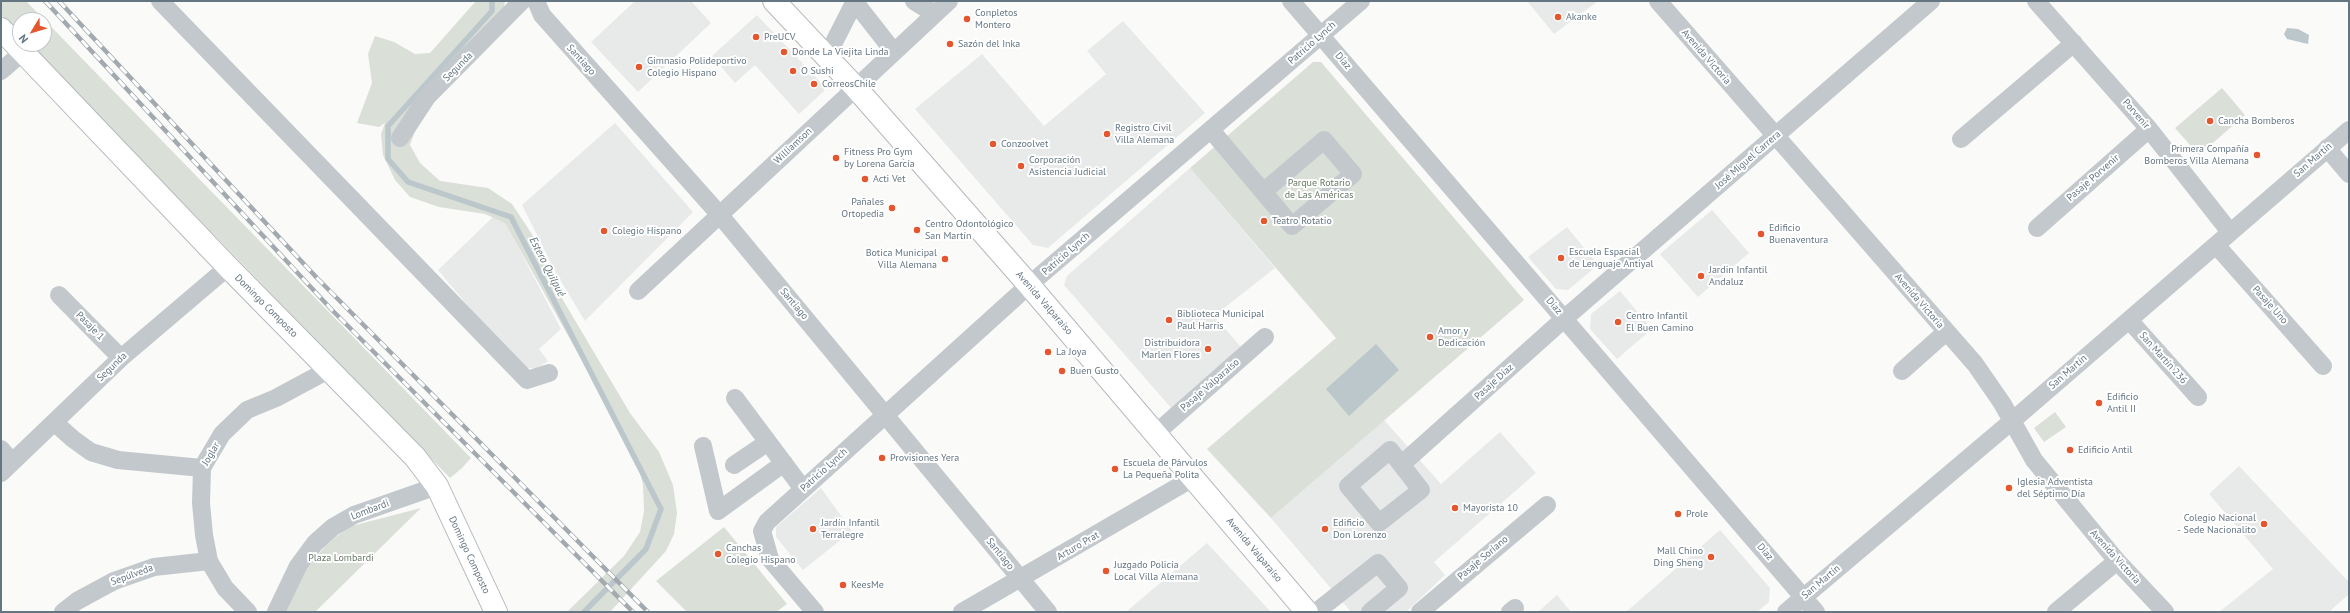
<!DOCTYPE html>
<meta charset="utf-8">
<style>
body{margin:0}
#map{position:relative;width:2350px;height:613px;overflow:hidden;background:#fafaf8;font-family:"PT Sans",sans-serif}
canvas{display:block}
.frame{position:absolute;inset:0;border:2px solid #657683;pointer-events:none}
.north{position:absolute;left:12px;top:12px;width:40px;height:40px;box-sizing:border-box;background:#fff;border:1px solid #c1c8cd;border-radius:50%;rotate:232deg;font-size:11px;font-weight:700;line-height:16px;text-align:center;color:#657683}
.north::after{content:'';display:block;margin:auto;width:14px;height:18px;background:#e4572e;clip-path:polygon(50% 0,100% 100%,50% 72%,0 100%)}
</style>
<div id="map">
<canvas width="2350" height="613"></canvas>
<div class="frame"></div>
<div class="north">N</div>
</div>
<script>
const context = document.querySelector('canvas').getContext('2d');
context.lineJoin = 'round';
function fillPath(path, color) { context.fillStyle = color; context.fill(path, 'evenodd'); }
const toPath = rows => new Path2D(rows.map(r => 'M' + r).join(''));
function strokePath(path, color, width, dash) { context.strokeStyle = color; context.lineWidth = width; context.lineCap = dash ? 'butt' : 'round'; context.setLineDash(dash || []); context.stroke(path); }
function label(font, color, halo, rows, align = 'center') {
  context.font = font + ' "PT Sans",sans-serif'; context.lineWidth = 4; context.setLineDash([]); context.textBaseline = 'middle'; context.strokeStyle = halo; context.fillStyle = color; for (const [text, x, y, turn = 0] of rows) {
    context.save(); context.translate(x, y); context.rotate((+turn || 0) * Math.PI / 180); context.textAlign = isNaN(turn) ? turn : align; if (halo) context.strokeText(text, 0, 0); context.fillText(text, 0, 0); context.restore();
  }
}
const built = toPath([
 [635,1,691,1,711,23,638,92,591,42],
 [1527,1,1598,1,1554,34],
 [757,15,824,86,824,91,799,114,755,65,735,83,712,56],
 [1123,21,1205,113,1048,248,1033,245,915,109,982,54,1044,126,1106,74,1087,51],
 [615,123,693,212,585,321,556,273,522,205],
 [1190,168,1275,268,1214,316,1241,347,1172,409,1064,285,1067,276],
 [1712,210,1749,253,1698,297,1660,254],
 [494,216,504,220,561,329,539,349,548,361,536,369,518,366,438,270],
 [1567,227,1598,265,1568,290,1556,289,1528,257],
 [1620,291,1652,329,1617,359,1590,329,1591,314],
 [1384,420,1441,484,1500,432,1536,473,1434,562,1445,575,1406,612,1351,612,1271,518],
 [2239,466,2349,582,2349,594,2329,612,2219,612,2273,569,2209,494],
 [821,488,852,531,803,570,776,537,776,527],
 [1720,530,1770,588,1769,602,1757,612,1626,612],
 [1207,543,1271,612,1126,612,1160,583],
 [1557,595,1571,612,1538,612]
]);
const green = toPath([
 [1,1,26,1,471,458,462,468,450,478,29,44,44,44,44,20,20,20,20,34,1,15],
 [476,1,505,1,502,19,424,106,410,145,420,163,440,181,488,188,512,204,537,242,541,256,560,295,630,413,659,452,673,485,677,513,674,534,666,551,610,612,567,612,624,556,640,532,644,511,643,485,636,457,505,223,485,214,439,207,410,197,395,180,383,155,381,134,385,123,379,127,357,123,372,83,368,54,375,36,394,42,415,54,430,53],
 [1313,62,1321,62,1524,300,1271,518,1207,449,1336,338,1190,168],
 [2222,88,2245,115,2199,155,2175,128],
 [2055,412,2066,427,2044,442,2034,428],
 [421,508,315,612,284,612,294,585,325,546,348,527],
 [724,527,787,604,776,612,687,612,656,581]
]);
const water = toPath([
 [2287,28,2298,29,2309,35,2308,44,2287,39,2284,34],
 [1376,344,1399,370,1349,416,1326,389]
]);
const stream = toPath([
 [492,1,492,11,388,126,388,159,408,182,511,217,661,509,646,549,584,612]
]);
const minor = toPath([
 [160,1,527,380,549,373],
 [536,1,542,15,719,214,1048,612],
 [854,1,894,52],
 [914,1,935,14],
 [1291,1,1816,612],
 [1658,1,1975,364,2002,403,2034,460,2117,561,2165,612],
 [2036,1,2149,129,2230,232],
 [827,56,855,1],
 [1,71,23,52],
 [1211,130,1292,226,1353,174,1324,140,1263,192],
 [400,138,427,97,522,1],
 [1961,139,2074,43],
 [2327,148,2349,174],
 [2037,228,2149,129],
 [2216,245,2323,366],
 [638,291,949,1],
 [59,295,121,358],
 [2129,320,2198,397],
 [1902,371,1946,332],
 [735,398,803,489],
 [55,423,73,439,91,452,118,460,202,468],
 [1155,434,1265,337],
 [703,446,718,511,784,463],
 [1,449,12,462],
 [1390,450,1421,490,1379,523,1348,486,1390,450],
 [1402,464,1565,318,1931,1],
 [734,465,768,442],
 [1,473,121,358,228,267],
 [63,612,77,601,114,581,154,567,209,561],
 [248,612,225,588,209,561,204,535,201,503,202,468,222,434,247,410,276,398,330,369],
 [276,612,298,566,315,543,333,527,354,515,437,486],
 [815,612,770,559,762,531,767,522,1029,285,1361,1],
 [962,612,1193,478],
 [1316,612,1378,563,1399,588,1370,612],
 [1420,612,1547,505],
 [1510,612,1515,608],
 [1786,612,2012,421,2349,130],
 [2056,612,2117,561]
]);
const major = toPath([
 [774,1,856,88,1029,285,1307,612],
 [1,29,228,267,415,457,437,486,496,612]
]);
const rail = toPath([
 [45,1,332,310,633,612],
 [59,1,317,278,648,612]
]);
const markers = [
 [1558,17,4,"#e4572e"],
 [967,19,4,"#e4572e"],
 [756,37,4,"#e4572e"],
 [950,44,4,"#e4572e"],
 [784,52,4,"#e4572e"],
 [639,67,4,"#e4572e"],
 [793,71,4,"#e4572e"],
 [814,84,4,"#e4572e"],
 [2210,121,4,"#e4572e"],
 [1107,134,4,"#e4572e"],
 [993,144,4,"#e4572e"],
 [2257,155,4,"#e4572e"],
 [836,158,4,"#e4572e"],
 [1021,166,4,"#e4572e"],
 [865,179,4,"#e4572e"],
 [892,208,4,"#e4572e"],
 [1264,221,4,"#e4572e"],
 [917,230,4,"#e4572e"],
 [604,231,4,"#e4572e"],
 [1761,234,4,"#e4572e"],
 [1561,258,4,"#e4572e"],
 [945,259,4,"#e4572e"],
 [1701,276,4,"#e4572e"],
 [1169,320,4,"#e4572e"],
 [1618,322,4,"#e4572e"],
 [1430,337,4,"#e4572e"],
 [1208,349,4,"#e4572e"],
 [1048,352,4,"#e4572e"],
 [1062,371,4,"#e4572e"],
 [2099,403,4,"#e4572e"],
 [2070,450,4,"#e4572e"],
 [882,458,4,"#e4572e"],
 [1115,469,4,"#e4572e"],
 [2009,488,4,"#e4572e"],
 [1455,508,4,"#e4572e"],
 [1678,514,4,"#e4572e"],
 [2264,524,4,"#e4572e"],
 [813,529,4,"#e4572e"],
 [1325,529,4,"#e4572e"],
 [718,554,4,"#e4572e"],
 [1711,557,4,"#e4572e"],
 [1106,571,4,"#e4572e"],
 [843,585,4,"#e4572e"]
];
const poiNames = [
 ["Conpletos",975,13],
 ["Montero",975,25],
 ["Akanke",1566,17],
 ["PreUCV",764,37],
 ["Sazón del Inka",958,44],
 ["Donde La Viejita Linda",792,52],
 ["Gimnasio Polideportivo",647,61],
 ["Colegio Hispano",647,73],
 ["O Sushi",801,71],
 ["CorreosChile",822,84],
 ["Cancha Bomberos",2218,121],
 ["Registro Civil",1115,128],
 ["Villa Alemana",1115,140],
 ["Conzoolvet",1001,144],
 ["Primera Compañía",2249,149,"right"],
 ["Bomberos Villa Alemana",2249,161,"right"],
 ["Fitness Pro Gym",844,152],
 ["by Lorena García",844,164],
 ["Corporación",1029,160],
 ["Asistencia Judicial",1029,172],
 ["Acti Vet",873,179],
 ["Pañales",884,202,"right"],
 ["Ortopedia",884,214,"right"],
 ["Teatro Rotatio",1272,221],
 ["Centro Odontológico",925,224],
 ["San Martín",925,236],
 ["Edificio",1769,228],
 ["Buenaventura",1769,240],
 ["Colegio Hispano",612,231],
 ["Escuela Espacial",1569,252],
 ["de Lenguaje Antiyal",1569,264],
 ["Botica Municipal",937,253,"right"],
 ["Villa Alemana",937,265,"right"],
 ["Jardin Infantil",1709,270],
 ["Andaluz",1709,282],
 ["Biblioteca Municipal",1177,314],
 ["Paul Harris",1177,326],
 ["Centro Infantil",1626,316],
 ["El Buen Camino",1626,328],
 ["Amor y",1438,331],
 ["Dedicación",1438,343],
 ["Distribuidora",1200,343,"right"],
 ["Marlen Flores",1200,355,"right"],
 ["La Joya",1056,352],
 ["Buen Gusto",1070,371],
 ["Edificio",2107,397],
 ["Antil II",2107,409],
 ["Edificio Antil",2078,450],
 ["Provisiones Yera",890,458],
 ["Escuela de Párvulos",1123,463],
 ["La Pequeña Polita",1123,475],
 ["Iglesia Adventista",2017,482],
 ["del Séptimo Día",2017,494],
 ["Mayorista 10",1463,508],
 ["Prole",1686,514],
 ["Colegio Nacional",2256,518,"right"],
 ["- Sede Nacionalito",2256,530,"right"],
 ["Jardín Infantil",821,523],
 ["Terralegre",821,535],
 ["Edificio",1333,523],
 ["Don Lorenzo",1333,535],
 ["Canchas",726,548],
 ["Colegio Hispano",726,560],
 ["Mall Chino",1703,551,"right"],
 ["Ding Sheng",1703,563,"right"],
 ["Juzgado Policía",1114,565],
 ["Local Villa Alemana",1114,577],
 ["KeesMe",851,585]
];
const streetNames = [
 ["Patricio Lynch",1312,43,-41],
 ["Avenida Victoria",1706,57,49],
 ["Santiago",581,60,48],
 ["Díaz",1343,61,49],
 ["Segunda",458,67,-45],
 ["Porvenir",2136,114,49],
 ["Williamson",793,146,-43],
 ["José Miguel Carrera",1748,160,-41],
 ["San Martín",2313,160,-41],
 ["Pasaje Porvenir",2093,178,-41],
 ["Patricio Lynch",1066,254,-41],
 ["Avenida Victoria",1919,301,49],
 ["Avenida Valparaíso",1044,303,49],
 ["Santiago",794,304,50],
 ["Pasaje Uno",2270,305,48],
 ["Domingo Composto",266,306,45],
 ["Díaz",1554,306,49],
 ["Pasaje 1",90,326,45],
 ["San Martín 236",2163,358,48],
 ["Segunda",112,367,-44],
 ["San Martín",2068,372,-41],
 ["Pasaje Díaz",1494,382,-42],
 ["Pasaje Valparaíso",1210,385,-41],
 ["Joglar",211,454,-60],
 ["Patricio Lynch",824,470,-42],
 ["Lombardi",370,510,-21],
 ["Arturo Prat",1078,546,-30],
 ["Avenida Valparaíso",1254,550,50],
 ["Díaz",1765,552,50],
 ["Santiago",1000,554,51],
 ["Domingo Composto",469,555,65],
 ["Avenida Victoria",2115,557,48],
 ["Pasaje Soriano",1483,558,-40],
 ["Sepúlveda",132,575,-20],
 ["San Martín",1821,582,-40]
];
const parkNames = [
 ["Parque Rotario",1319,183],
 ["de Las Américas",1319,195],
 ["Plaza Lombardi",341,558]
];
const waterNames = [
 ["Estero Quilpué",547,267,63]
];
fillPath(built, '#e8e9e9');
fillPath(green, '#dadfd7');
fillPath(water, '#bbc7cb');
strokePath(stream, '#bbc7cb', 5.5);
strokePath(major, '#b5babe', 24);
strokePath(minor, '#c3c8cc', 18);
strokePath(major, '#fff', 22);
strokePath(rail, '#a2aab0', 4.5);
strokePath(rail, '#fff', 3, [9]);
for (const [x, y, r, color] of markers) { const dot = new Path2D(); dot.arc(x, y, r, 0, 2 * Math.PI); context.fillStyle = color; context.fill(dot); strokePath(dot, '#fff', 1.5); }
label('10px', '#657683', '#fff', poiNames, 'left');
label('10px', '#657683', '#fff', streetNames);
label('10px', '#687a64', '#fff', parkNames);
label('italic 11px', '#60757c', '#fff', waterNames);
</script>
